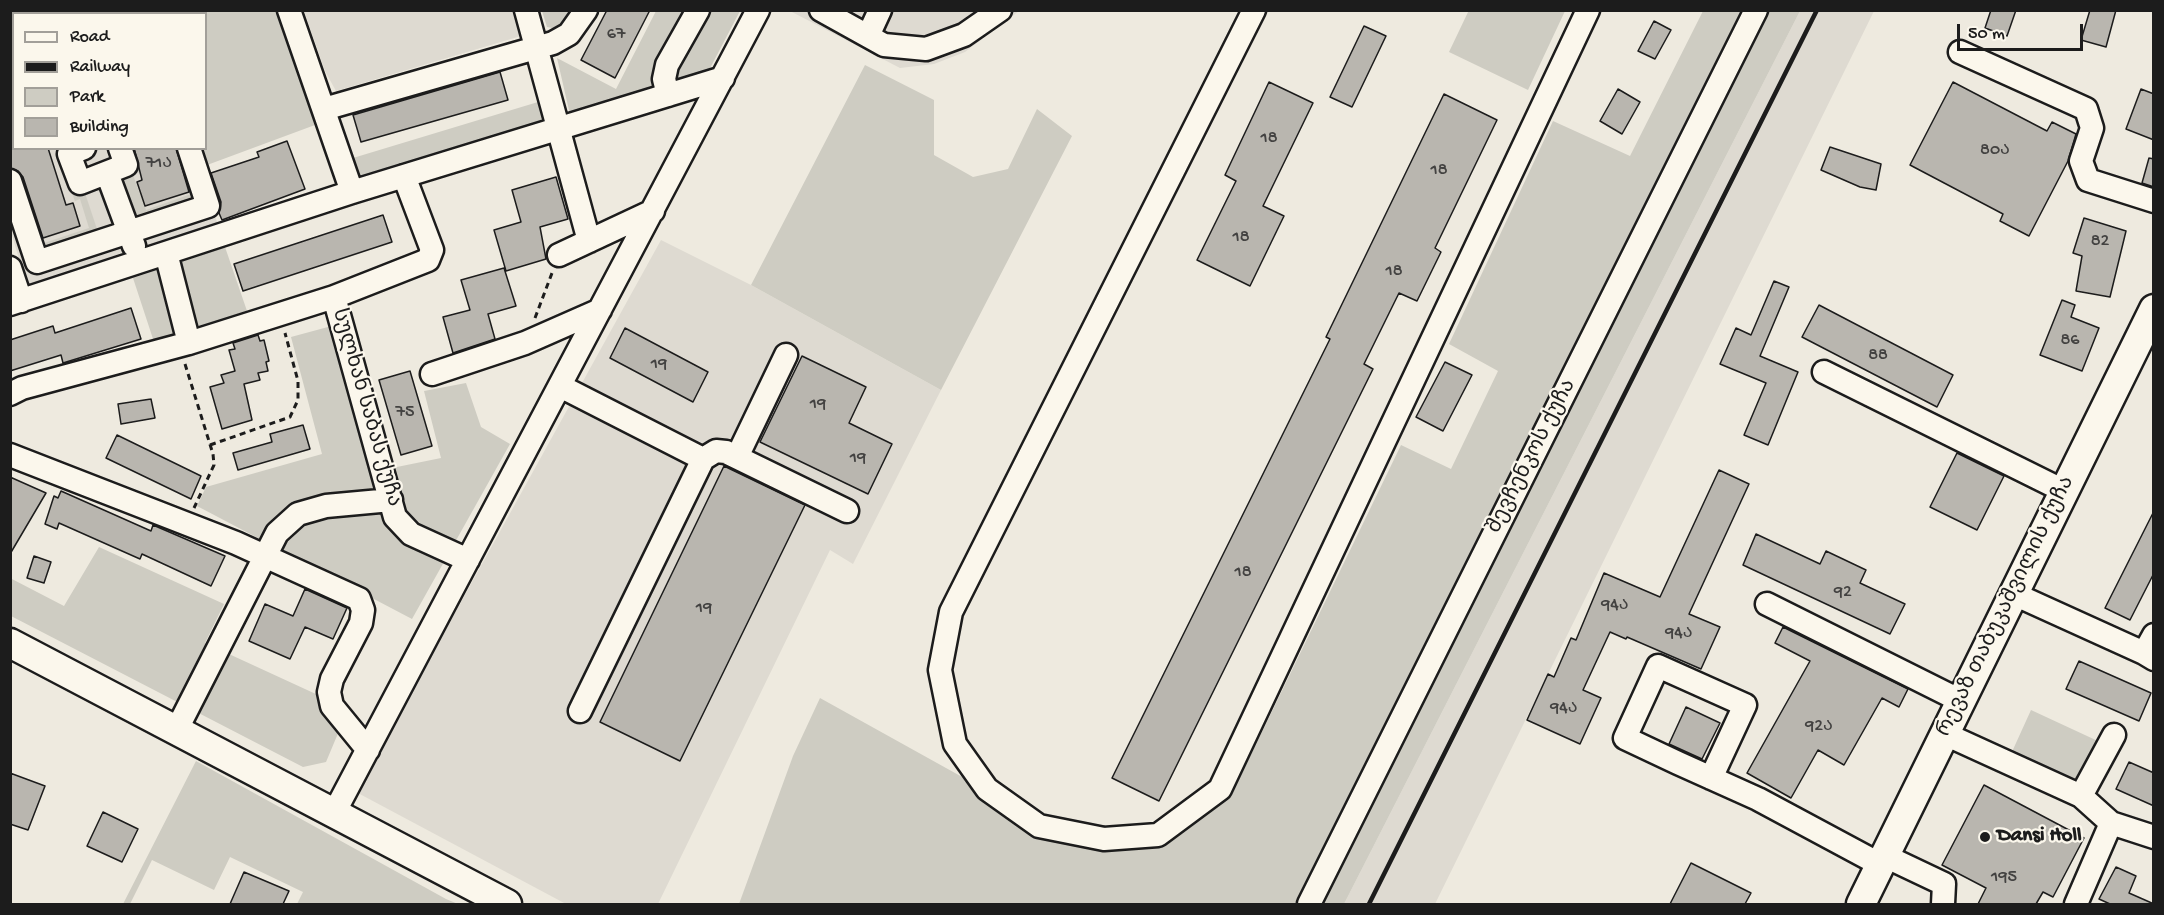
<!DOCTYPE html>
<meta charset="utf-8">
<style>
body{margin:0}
#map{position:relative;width:2164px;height:915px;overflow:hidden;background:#eeeadf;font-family:"Gochi Hand",sans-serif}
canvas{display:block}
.frame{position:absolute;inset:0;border:12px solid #1c1c1c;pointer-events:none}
.legend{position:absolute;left:12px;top:12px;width:195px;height:138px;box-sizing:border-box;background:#fbf7ec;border:2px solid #a29f99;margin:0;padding:8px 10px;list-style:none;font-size:18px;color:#1c1c1c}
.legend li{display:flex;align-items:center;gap:12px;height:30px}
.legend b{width:30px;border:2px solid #a29f99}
.scale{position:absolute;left:1957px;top:24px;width:126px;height:27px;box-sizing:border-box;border:3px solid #1c1c1c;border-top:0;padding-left:8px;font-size:18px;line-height:21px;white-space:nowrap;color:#1c1c1c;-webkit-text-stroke:4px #fbf7ec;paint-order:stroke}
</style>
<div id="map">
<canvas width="2164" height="915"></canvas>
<div class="frame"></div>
<ul class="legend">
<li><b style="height:8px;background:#fbf7ec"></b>Road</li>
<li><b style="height:8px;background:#1c1c1c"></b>Railway</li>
<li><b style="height:16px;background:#ceccc2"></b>Park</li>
<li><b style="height:16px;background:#b9b6af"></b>Building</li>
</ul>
<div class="scale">50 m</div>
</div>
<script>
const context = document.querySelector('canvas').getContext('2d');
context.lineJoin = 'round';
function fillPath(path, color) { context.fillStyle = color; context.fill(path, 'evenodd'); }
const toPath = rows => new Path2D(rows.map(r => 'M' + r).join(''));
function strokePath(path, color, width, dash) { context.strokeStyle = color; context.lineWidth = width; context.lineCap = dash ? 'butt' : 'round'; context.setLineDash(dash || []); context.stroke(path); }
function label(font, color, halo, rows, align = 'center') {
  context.font = font + ' "Gochi Hand","Noto Sans Georgian",sans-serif'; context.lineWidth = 4.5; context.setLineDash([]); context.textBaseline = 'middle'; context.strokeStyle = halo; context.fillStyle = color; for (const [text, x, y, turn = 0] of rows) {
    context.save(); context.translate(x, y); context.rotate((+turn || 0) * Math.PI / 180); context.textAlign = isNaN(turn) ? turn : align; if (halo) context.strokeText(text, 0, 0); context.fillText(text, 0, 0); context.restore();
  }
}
const built = toPath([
 [10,11,147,11,148,13,14,14,14,148,193,149,219,228,28,289,11,232],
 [304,11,515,11,521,36,336,91,325,71],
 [790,11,1019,11,965,52,934,64,900,68],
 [1800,11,1874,11,1435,904,1344,904],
 [661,240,751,285,941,390,853,564,830,550,658,904,566,904,356,792]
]);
const green = toPath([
 [84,10,85,13,14,14,13,43,11,44,10,11],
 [1469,10,1565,11,1528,90,1449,52],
 [147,11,278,11,315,125,199,168,193,149,206,148,206,14,148,13],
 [542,11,573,11,563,30,547,27],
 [656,11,740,11,707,74,571,119,557,58,616,89],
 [1703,11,1745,11,1296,904,739,904,793,756,820,698,964,778,975,792,1028,833,1104,849,1165,843,1231,796,1401,445,1451,469,1498,371,1449,344,1553,121,1630,156],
 [1756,11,1800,11,1344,904,1309,904],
 [865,65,934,100,934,155,973,177,1008,169,1037,109,1072,136,941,390,751,285],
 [538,102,545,126,361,182,353,158],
 [139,163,142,171,133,175,146,210,191,194,195,205,140,224,120,170],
 [82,184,99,235,41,255,38,245,89,228,80,199,75,201,70,188],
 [225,247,247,311,154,342,133,278],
 [350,321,392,468,441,458,424,391,466,383,481,427,510,444,412,619,197,506,206,487,322,454,291,337],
 [99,547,224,604,205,643,318,695,339,731,326,762,303,767,11,616,10,578,64,606],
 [2031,710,2100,742,2080,786,2011,754],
 [196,761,446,899,458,904,297,904,303,892,230,857,214,890,152,860,130,904,123,904]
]);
const building = toPath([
 [607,10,650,10,615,78,581,60,607,10],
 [1991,10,2016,10,2007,36,1985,28,1991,10],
 [2090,10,2116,10,2106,47,2081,40,2090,10],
 [1654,21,1671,30,1655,59,1638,51,1654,21],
 [1364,26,1386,36,1352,107,1330,97,1364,26],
 [500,72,508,100,361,142,353,115,500,72],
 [1269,82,1313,103,1263,206,1284,216,1250,286,1197,260,1236,181,1225,175,1269,82],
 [1953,82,2047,131,2052,122,2076,134,2068,161,2029,236,2000,221,2003,214,1910,165,1953,82],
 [1618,89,1640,102,1622,134,1600,121,1618,89],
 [2141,89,2154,94,2154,140,2126,129,2141,89],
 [1444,94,1497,120,1435,248,1441,252,1417,301,1399,293,1364,364,1373,369,1159,801,1112,778,1330,339,1326,337,1444,94],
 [287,141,305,189,222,220,219,213,221,202,211,173,259,157,257,152,287,141],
 [1830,147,1881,164,1876,190,1860,187,1821,170,1830,147],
 [10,148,48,148,66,205,73,203,80,226,43,238,23,177,18,171,10,168,10,148],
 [134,148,176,148,189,192,145,206,137,182,142,180,134,148],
 [2149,158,2154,159,2154,187,2142,183,2149,158],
 [556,177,568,219,540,227,546,259,506,271,494,230,521,222,512,190,556,177],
 [383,215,392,242,243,291,234,264,383,215],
 [2084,218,2126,231,2110,297,2076,291,2082,256,2073,253,2084,218],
 [504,268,516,306,488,314,495,339,453,353,443,317,470,310,461,280,504,268],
 [1774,281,1789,287,1760,356,1798,372,1768,445,1744,435,1766,383,1720,364,1736,328,1751,335,1774,281],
 [2062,300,2075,305,2071,317,2099,328,2082,371,2040,355,2062,300],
 [1819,305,1953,375,1937,407,1802,337,1819,305],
 [131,308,141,339,63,363,61,355,10,371,10,340,53,326,55,333,131,308],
 [625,328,708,372,693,402,610,358,625,328],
 [258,335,260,341,264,340,269,361,266,362,268,371,258,373,260,380,244,384,252,420,222,429,210,387,224,383,221,375,235,371,229,350,235,349,233,343,258,335],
 [802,356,866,387,849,423,892,444,868,494,760,442,802,356],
 [1445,362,1472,375,1443,431,1416,417,1445,362],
 [410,371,432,446,401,455,379,380,410,371],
 [151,399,155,418,121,424,118,404,151,399],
 [303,425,310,449,238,470,233,453,272,442,270,434,303,425],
 [117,435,201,476,191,499,106,458,117,435],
 [1957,453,2004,476,1977,530,1930,507,1957,453],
 [724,466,805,505,680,761,600,722,724,466],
 [1719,470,1749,484,1689,614,1720,627,1701,669,1627,637,1626,639,1610,632,1583,690,1601,698,1580,744,1527,720,1548,674,1554,677,1571,638,1576,640,1604,573,1660,597,1719,470],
 [10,477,46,493,10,554,10,477],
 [61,491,151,531,153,525,225,556,211,586,142,554,140,559,59,523,57,529,45,524,54,496,58,498,61,491],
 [2154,511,2154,573,2130,620,2105,608,2154,511],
 [1756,534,1820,564,1826,551,1866,570,1860,583,1905,604,1890,634,1743,565,1756,534],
 [34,556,51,562,44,583,27,578,34,556],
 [305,589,347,608,333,639,305,627,290,659,249,641,265,604,293,616,305,589],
 [1783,627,1908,689,1899,707,1882,698,1844,765,1818,750,1791,798,1747,773,1810,661,1775,643,1783,627],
 [2079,661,2151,693,2139,721,2066,689,2079,661],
 [1686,707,1720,723,1702,759,1669,744,1686,707],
 [2129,762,2154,773,2154,806,2116,789,2129,762],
 [10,773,45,786,28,830,10,824,10,773],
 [1984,785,2084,838,2053,897,2043,892,2036,904,1978,904,1986,888,1942,865,1984,785],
 [103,812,138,829,122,862,87,846,103,812],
 [1691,863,1751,893,1745,904,1670,904,1691,863],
 [2116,867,2136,876,2129,893,2154,904,2110,904,2099,899,2116,867],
 [244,872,289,891,283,904,230,904,244,872]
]);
const path = toPath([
 [10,90,14,92],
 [10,105,14,104],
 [535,318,552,273],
 [185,364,213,454,214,465,194,508],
 [210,445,290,417,298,400,298,381,285,333]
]);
const minor = toPath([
 [289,10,352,192],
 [526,10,589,241],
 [821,10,884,45,926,49,964,35,1000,10],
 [1254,10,951,612,940,670,955,744,987,789,1039,826,1104,839,1158,835,1220,789,1588,10],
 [868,36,880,10],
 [1960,52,2086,109,2092,128,2081,161,2088,180,2154,201],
 [10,55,14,54],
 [668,95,664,79,667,65,698,10],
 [324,109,553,43,569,34,586,10],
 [84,148,69,154,80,183,126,165,120,148],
 [107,173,134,246],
 [404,176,432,250,428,260,334,297,395,517,411,534,468,560],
 [10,181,37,262,208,206,189,148],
 [166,253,189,343],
 [559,255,653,211],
 [10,268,21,301],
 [10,304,352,192,723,78],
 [1824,372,2064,491],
 [432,374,525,343,600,310],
 [560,386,703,459],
 [10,394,22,388,189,343,334,297],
 [10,455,236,543,359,599,363,610,361,623,332,679,329,692,332,706,368,750],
 [737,457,786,355],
 [2014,594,2144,653],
 [1767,604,1961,701],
 [2154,635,2144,653,2154,659],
 [580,711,703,459,716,451,726,452,847,511],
 [176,731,277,533,298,514,326,506,391,500],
 [1945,734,2081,796,2111,823],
 [1711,778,1745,705,1658,666,1625,738,1678,763,1758,799,1881,865],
 [2081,796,2114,735],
 [333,815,758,10],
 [1885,856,1944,884,1943,904],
 [1309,904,1756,10],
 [2076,904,2111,823,2154,837]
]);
const major = toPath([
 [10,643,507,904],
 [1861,904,2154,309]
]);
const rail = toPath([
 [1369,904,1817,10]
]);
const markers = [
 [1985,837,6,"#1c1c1c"]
];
const numberNames = [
 ["67",616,35],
 ["18",1269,139],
 ["80ა",1995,151],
 ["71ა",159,164],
 ["18",1439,171],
 ["18",1241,238],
 ["82",2100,242],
 ["18",1394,272],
 ["86",2070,341],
 ["88",1878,356],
 ["19",659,365],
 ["19",818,405],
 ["75",405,413],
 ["19",858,459],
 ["18",1243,573],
 ["92",1843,593],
 ["94ა",1615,606],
 ["19",704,609],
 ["94ა",1679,634],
 ["94ა",1564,709],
 ["92ა",1819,727],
 ["195",2004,878]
];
const streetNames = [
 ["სულხან საბას ქუჩა",365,408,74],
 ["შევჩენკოს ქუჩა",1533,457,-63],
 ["რევაზ თაბუკაშვილის ქუჩა",2007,607,-64]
];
const poiNames = [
 ["Dansi Holl",1997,837]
];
fillPath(built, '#dedad1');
fillPath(green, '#ceccc2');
fillPath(building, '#b9b6af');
strokePath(building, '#1c1c1c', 1.5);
strokePath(minor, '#1c1c1c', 27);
strokePath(major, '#1c1c1c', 33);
strokePath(path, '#1c1c1c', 3, [6, 4.5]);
strokePath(minor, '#fbf7ec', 22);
strokePath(major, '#fbf7ec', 28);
strokePath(rail, '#1c1c1c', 4.5);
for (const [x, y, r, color] of markers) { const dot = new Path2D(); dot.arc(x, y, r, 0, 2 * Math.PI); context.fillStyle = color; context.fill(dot); strokePath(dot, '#fbf7ec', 2); }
label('18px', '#434241', null, numberNames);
label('21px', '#1c1c1c', '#fbf7ec', streetNames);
label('bold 21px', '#1c1c1c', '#fbf7ec', poiNames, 'left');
</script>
